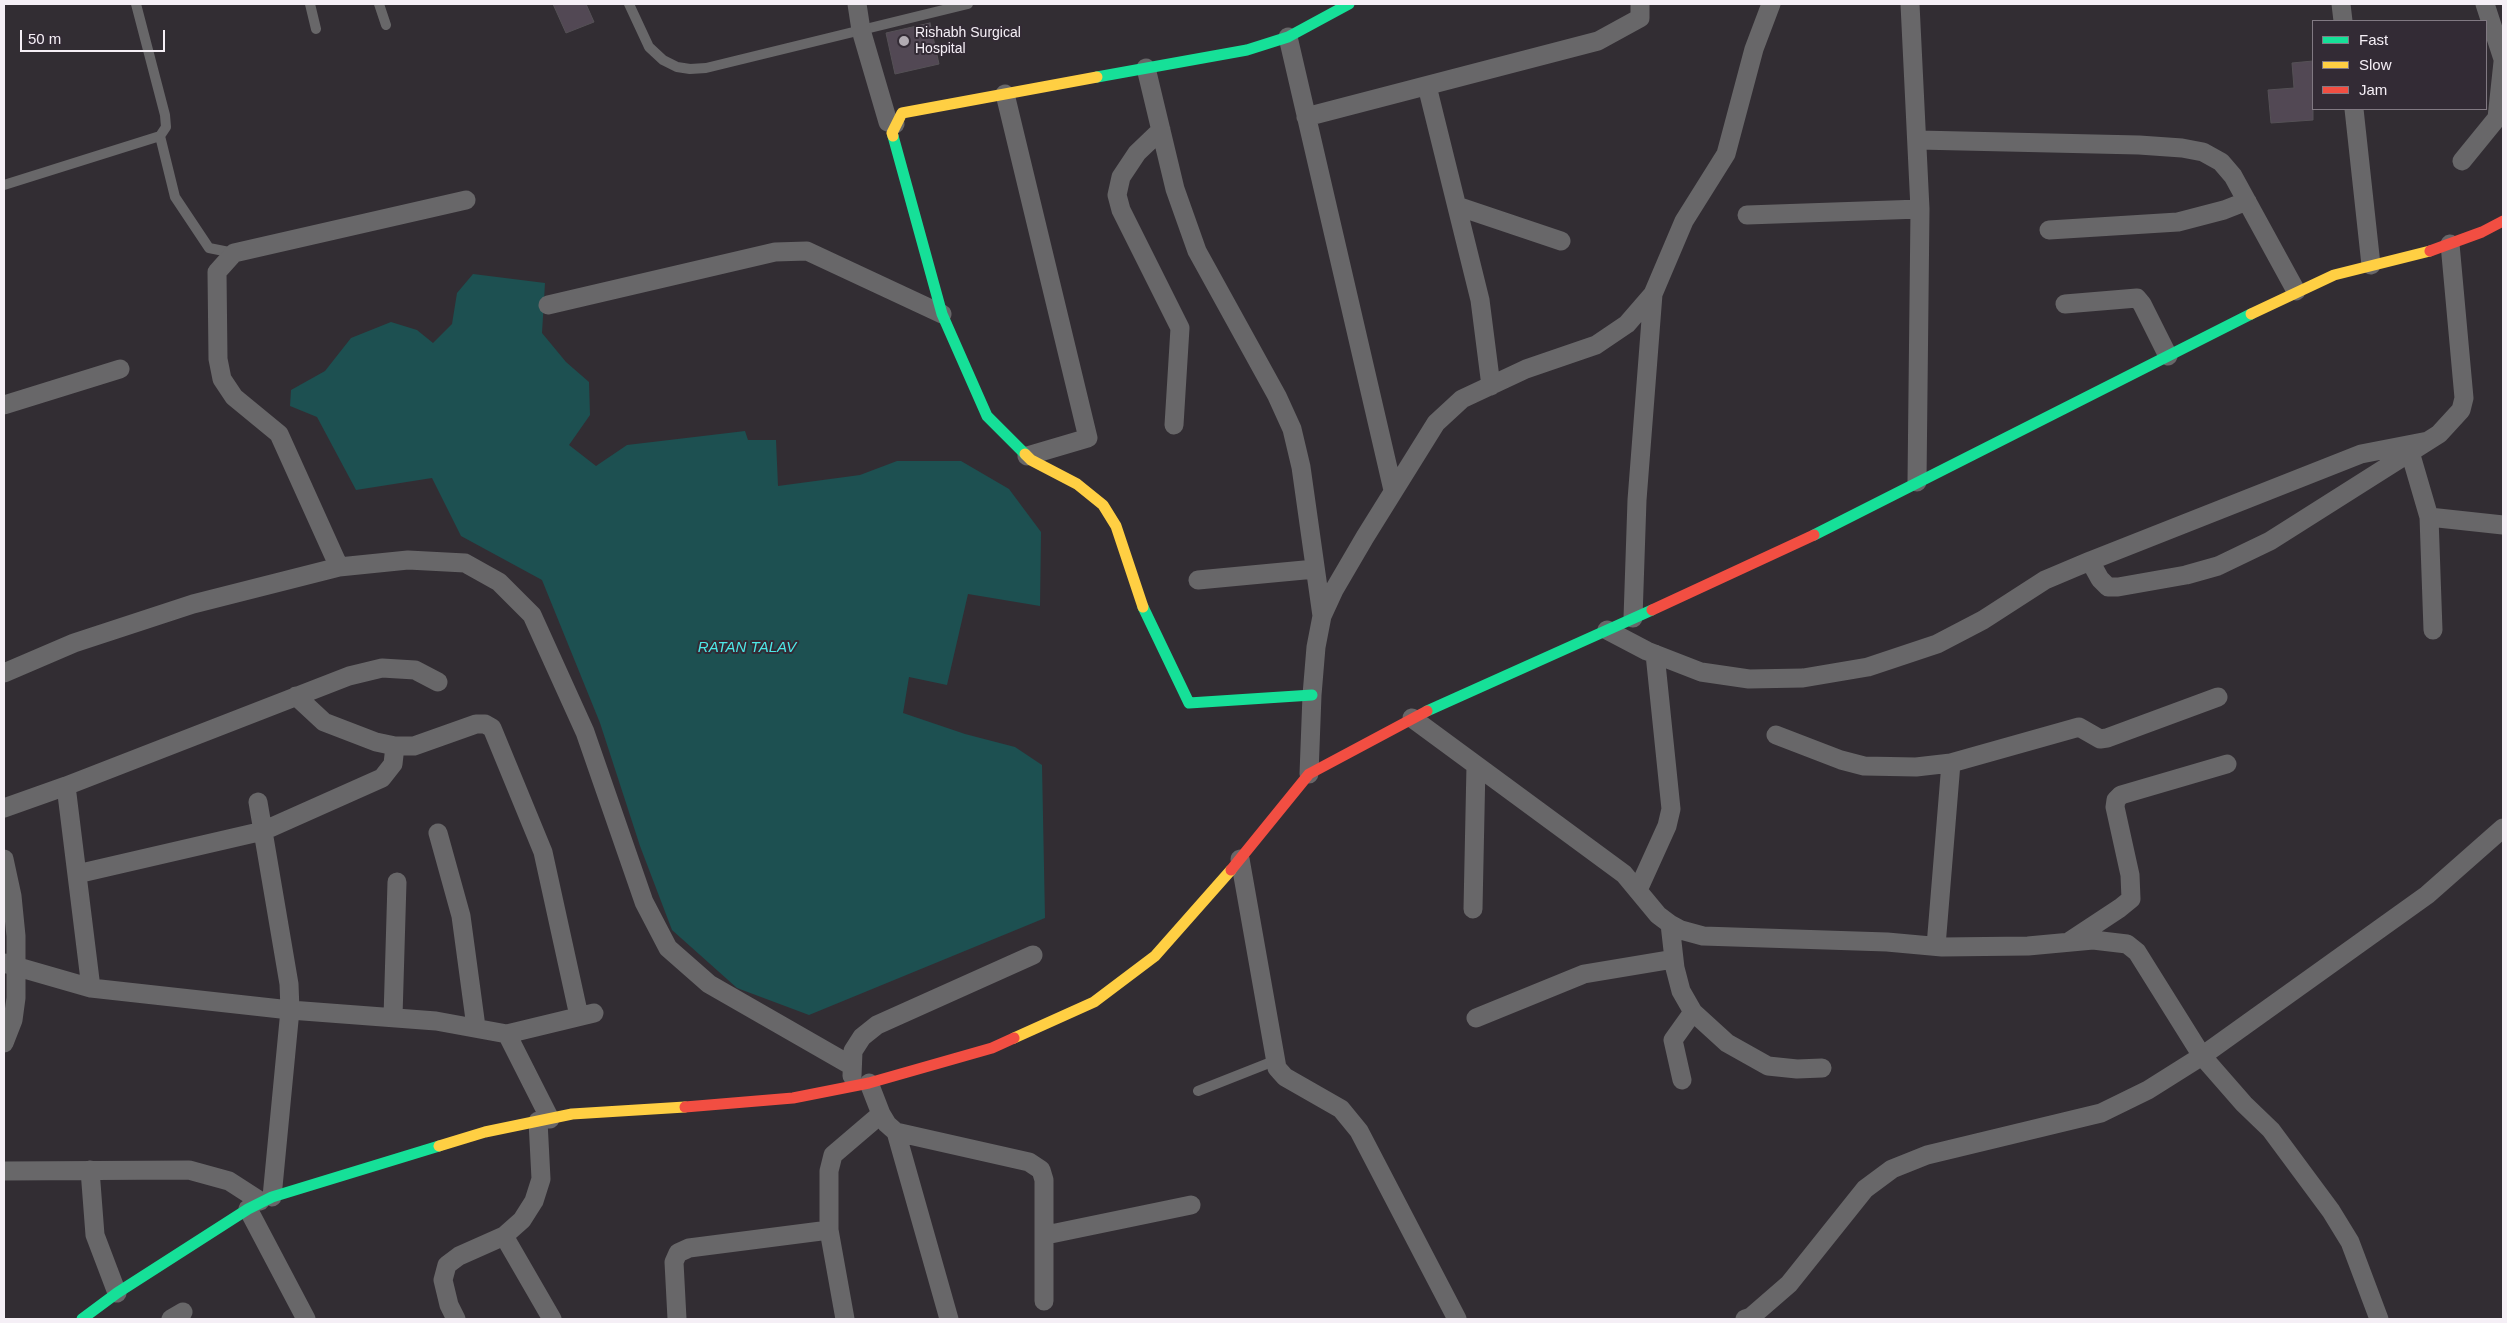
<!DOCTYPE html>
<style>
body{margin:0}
#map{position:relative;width:2507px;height:1323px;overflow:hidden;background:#322d33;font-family:Arial,sans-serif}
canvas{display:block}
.frame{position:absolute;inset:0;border:5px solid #f5eff6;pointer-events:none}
.legend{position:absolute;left:2312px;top:20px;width:175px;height:90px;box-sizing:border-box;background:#332b35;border:1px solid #817982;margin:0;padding:6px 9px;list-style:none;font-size:15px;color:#f5eff6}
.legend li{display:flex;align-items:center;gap:10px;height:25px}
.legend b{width:25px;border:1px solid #817982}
.scale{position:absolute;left:20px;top:30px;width:145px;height:22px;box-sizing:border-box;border:2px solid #f5eff6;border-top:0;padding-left:6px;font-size:15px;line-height:18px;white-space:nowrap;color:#f5eff6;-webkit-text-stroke:4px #332b35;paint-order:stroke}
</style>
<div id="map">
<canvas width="2507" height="1323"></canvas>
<div class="frame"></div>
<ul class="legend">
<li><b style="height:6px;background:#16e098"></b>Fast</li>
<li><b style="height:6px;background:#ffcf43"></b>Slow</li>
<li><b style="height:6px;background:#f24e42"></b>Jam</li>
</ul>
<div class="scale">50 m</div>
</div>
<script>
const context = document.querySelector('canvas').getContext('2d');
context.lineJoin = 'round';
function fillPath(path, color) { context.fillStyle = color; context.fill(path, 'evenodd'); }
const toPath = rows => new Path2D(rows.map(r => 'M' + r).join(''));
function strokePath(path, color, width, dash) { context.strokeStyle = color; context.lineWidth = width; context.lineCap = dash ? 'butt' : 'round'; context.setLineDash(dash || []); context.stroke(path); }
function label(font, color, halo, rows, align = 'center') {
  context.font = font + ' Arial,sans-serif'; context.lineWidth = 4; context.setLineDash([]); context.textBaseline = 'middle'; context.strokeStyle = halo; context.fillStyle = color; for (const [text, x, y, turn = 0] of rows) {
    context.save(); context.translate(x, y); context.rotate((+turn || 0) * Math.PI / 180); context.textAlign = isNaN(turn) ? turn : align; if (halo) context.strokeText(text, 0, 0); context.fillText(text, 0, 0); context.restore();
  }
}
const water = toPath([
 [473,274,545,283,542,333,566,362,589,382,590,415,569,445,596,466,627,445,745,431,748,440,776,440,778,486,860,475,897,461,961,461,1009,489,1041,532,1040,606,968,594,947,685,909,677,903,713,965,734,1015,747,1042,765,1045,918,809,1015,737,988,672,930,640,846,600,723,542,580,461,536,432,478,356,490,317,417,290,406,291,390,325,371,351,338,391,322,417,330,433,343,452,324,457,293]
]);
const building = toPath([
 [553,4,586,4,594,22,566,33,553,4],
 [930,23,939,64,895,74,886,33,930,23],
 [2313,61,2313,120,2271,123,2268,90,2294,88,2292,63,2313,61]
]);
const lane = toPath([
 [310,4,316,29],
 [379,4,386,25],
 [629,4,649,47,663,60,677,67,690,69,706,68,968,4],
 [160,136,175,197,209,248,234,253],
 [4,185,160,136,166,127,165,115,136,4],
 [1198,1091,1274,1061]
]);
const street = toPath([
 [857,4,861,30,888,122,895,124],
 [1910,4,1920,209,1917,482],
 [2341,4,2343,21],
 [2485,4,2503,59],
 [1288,37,1393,490],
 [1146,68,1175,189,1197,251,1277,396,1292,429,1301,467,1322,616],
 [1427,86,1480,300,1491,386],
 [1005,94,1088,438,1027,456],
 [2354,109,2371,265],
 [1306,117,1598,41,1640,18,1640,4],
 [1161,130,1137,153,1121,177,1117,195,1121,210,1180,328,1174,425],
 [1918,140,2139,145,2182,148,2203,152,2221,162,2233,176,2296,291],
 [2462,161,2497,118,2503,62],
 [1457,206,1561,241],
 [1747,215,1920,209],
 [2049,230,2178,222,2224,210,2247,201],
 [2065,304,2137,298,2142,304,2168,356],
 [548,305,775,252,807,251,942,314],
 [4,405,120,369],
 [2410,452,2429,517,2433,630],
 [2429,517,2503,525],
 [2090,561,2100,579,2108,587,2118,587,2186,575,2218,566,2270,541,2439,434,2461,410,2464,398,2450,244],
 [339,567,279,434,234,397,222,379,218,359,217,272,234,253,466,200],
 [1198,580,1315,569],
 [1633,618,1637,500,1653,294],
 [1607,630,1647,651,1701,672,1749,679,1803,678,1868,667,1937,644,1983,620,2045,580,2090,561,2361,454,2428,441],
 [4,673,74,643,193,604,339,567,408,560,465,563,499,582,532,615,585,732,644,902,668,948,709,984,852,1066],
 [296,696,324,722,376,742,395,746,414,746,476,724,485,724,492,728,543,852,579,1016],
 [1412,718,1624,874,1658,915,1670,924,1681,930,1703,936,1887,942,1942,947,2028,946,2093,940,2127,944,2137,952,2202,1056,2244,1104,2271,1130,2331,1211,2350,1242,2379,1319],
 [1776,735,1841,760,1864,766,1916,767,1951,763,2079,727,2100,739,2107,738,2218,697],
 [1309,774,1312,695,1316,647,1322,616,1334,590,1365,537,1436,423,1462,399,1526,369,1596,345,1627,324,1653,294,1684,221,1726,154,1754,49,1771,4],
 [66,786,91,988],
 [258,802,289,984,290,1010,272,1197],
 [4,808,66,786,349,676,382,668,415,670,438,682],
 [438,833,461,916,476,1027],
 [4,859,12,896,16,936,16,998,13,1020,4,1043],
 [1240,859,1277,1068,1285,1077,1341,1109,1359,1131,1457,1319],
 [77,874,263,831,382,778,393,764,395,746],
 [1638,890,1667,826,1671,809,1655,654],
 [1473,909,1476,765],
 [1670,924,1675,968,1681,991,1693,1012,1727,1043,1768,1066,1797,1069,1822,1068],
 [2070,941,2120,908,2131,899,2130,875,2115,807,2116,800,2121,795,2227,764],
 [1936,946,1951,763],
 [4,963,91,988,290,1010,436,1021,507,1034,594,1013],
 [393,1017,397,882],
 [1476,1018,1584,974,1674,959],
 [507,1034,550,1119],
 [852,1076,853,1051,862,1037,877,1025,1033,955],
 [1682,1080,1673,1040,1693,1012],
 [869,1083,881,1114,887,1124,896,1132,1029,1162,1041,1170,1044,1180,1044,1301],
 [896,1132,949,1319],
 [90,1170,95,1235,117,1293],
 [4,1171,189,1170,229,1181,260,1201],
 [248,1209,306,1319],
 [1046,1235,1191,1205],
 [504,1236,552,1319],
 [171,1319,183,1312],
 [456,1319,449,1305,443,1280,447,1265,459,1256,504,1236,522,1220,534,1201,541,1179,538,1121],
 [677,1319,674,1262,678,1253,689,1248,829,1230],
 [845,1319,829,1230,829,1171,833,1155,881,1114],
 [1745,1319,1751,1317,1789,1284,1865,1189,1892,1169,1927,1155,2101,1113,2148,1090,2202,1056,2427,895,2503,828]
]);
const fast = toPath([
 [1097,77,1247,50,1288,37,1349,4],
 [893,136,942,314,987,416,1025,454],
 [1814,535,2251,314],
 [1143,607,1189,703,1312,695],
 [1427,711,1652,610],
 [82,1319,117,1293,248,1209,272,1197,439,1146]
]);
const slow = toPath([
 [893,136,892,133,902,113,1097,77],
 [2251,314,2334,275,2430,251],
 [1025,454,1031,460,1077,484,1103,505,1116,526,1143,607],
 [1014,1038,1094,1002,1155,956,1231,870],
 [439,1146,485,1132,572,1114,685,1107]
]);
const jam = toPath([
 [2430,251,2482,232,2503,221],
 [1652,610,1814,535],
 [1231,870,1309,774,1427,711],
 [685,1107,793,1098,869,1083,992,1048,1014,1038]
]);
const markers = [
 [904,41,6,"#b1abb2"]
];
const poiNames = [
 ["Rishabh Surgical",915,33],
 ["Hospital",915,49]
];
const waterNames = [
 ["RATAN TALAV",747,648]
];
fillPath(water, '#1d5051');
fillPath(building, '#524854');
strokePath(building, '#555156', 1);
strokePath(lane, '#686769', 10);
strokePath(street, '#686769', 19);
strokePath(fast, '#16e098', 11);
strokePath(slow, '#ffcf43', 11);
strokePath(jam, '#f24e42', 11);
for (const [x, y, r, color] of markers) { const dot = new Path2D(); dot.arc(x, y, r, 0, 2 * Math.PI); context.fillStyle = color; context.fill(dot); strokePath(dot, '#332b35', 2); }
label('14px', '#f5eff6', '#332b35', poiNames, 'left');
label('italic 15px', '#4de8e7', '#332b35', waterNames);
</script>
